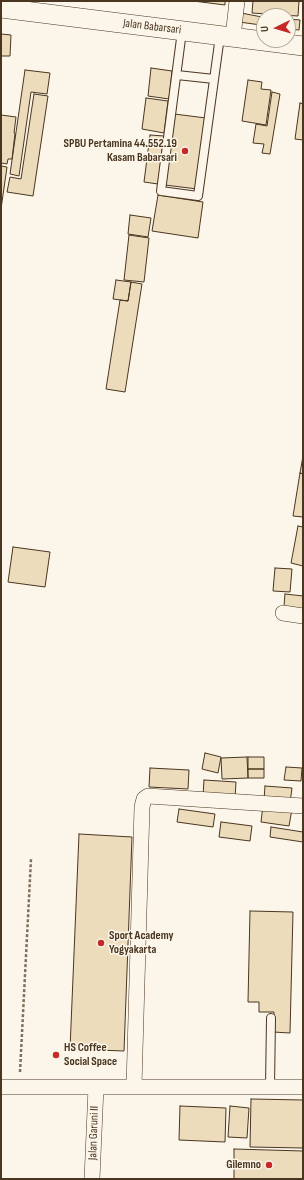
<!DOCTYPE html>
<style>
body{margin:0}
#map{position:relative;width:304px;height:1180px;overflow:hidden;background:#fbf6e9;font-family:"Sofia Sans Condensed",sans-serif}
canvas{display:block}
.frame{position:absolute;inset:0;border:2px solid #4a3520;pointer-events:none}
.north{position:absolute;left:256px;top:8px;width:40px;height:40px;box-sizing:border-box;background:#fbf6e9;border:1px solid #b4a999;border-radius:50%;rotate:265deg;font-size:11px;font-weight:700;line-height:16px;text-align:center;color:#4a3520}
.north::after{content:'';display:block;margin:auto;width:14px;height:18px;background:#c62828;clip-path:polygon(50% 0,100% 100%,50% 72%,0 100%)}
</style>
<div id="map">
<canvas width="304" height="1180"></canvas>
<div class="frame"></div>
<div class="north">U</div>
</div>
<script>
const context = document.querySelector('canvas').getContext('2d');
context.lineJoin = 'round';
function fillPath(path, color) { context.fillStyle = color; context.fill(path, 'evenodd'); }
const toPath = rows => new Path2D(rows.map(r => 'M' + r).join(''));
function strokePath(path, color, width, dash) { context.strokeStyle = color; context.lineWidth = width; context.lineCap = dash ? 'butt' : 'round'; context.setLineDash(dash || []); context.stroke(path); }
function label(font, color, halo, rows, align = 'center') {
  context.font = font + ' "Sofia Sans Condensed",sans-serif'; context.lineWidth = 3; context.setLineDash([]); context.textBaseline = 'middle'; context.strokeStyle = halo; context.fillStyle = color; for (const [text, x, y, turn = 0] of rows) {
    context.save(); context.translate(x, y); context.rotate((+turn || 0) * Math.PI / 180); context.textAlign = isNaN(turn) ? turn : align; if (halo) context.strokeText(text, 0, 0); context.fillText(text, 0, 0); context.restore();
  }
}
const building = toPath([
 [193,1,225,1,225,5,193,1],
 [253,1,299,1,298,16,252,13,253,1],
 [241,13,262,17,261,25,239,22,241,13],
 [288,19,300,20,299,30,288,29,288,19],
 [1,34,11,35,10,56,1,56,1,34],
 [151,68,172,71,169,99,148,96,151,68],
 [25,70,50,73,47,94,31,92,19,176,10,174,25,70],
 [248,80,262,82,261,89,271,90,266,125,242,121,248,80],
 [272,92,280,94,270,154,262,153,264,144,253,143,256,124,267,126,272,92],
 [34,94,48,96,33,196,7,192,10,177,21,179,34,94],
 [146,98,168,101,164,133,142,129,146,98],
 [300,103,303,104,303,140,295,139,300,103],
 [174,114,206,118,197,189,165,185,174,114],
 [1,115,16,117,14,133,15,133,12,159,8,159,7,164,1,163,1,115],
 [150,135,164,136,158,184,144,182,150,135],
 [1,166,7,167,1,209,1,166],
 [158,195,203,202,198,238,152,231,158,195],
 [130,215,151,218,148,237,128,234,130,215],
 [129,235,149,238,144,282,124,280,129,235],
 [116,280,131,282,128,301,113,299,116,280],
 [131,282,142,284,125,392,106,389,120,300,128,301,131,282],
 [303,456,303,474,300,473,303,456],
 [300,473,303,474,303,517,293,516,300,473],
 [298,526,303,527,303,566,291,563,298,526],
 [13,547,50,552,45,587,8,582,13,547],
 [275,568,292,569,290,592,273,591,275,568],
 [285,594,303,596,303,609,284,606,285,594],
 [205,753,221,757,218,773,202,769,205,753],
 [247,757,248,778,222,779,221,758,247,757],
 [248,757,264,757,264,769,248,769,248,757],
 [286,767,302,768,301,781,284,780,286,767],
 [150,768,189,770,188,789,149,787,150,768],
 [248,769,264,769,264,778,248,778,248,769],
 [204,780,236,782,235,798,203,796,204,780],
 [265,786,292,788,290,803,264,800,265,786],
 [263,805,292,809,289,826,261,822,263,805],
 [179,809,215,814,213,827,177,822,179,809],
 [221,822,252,826,250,841,219,837,221,822],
 [271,827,303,832,303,842,270,837,271,827],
 [79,834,132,837,124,1051,70,1049,79,834],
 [250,911,293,912,290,1033,273,1032,274,1012,259,1012,259,1002,248,1002,250,911],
 [251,1099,303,1100,303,1148,250,1147,251,1099],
 [180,1106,226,1108,225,1142,179,1140,180,1106],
 [230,1106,249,1108,247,1138,228,1137,230,1106],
 [234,1149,303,1151,303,1179,234,1179,234,1149]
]);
const path = toPath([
 [20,1072,31,859]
]);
const service = toPath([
 [182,31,161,191,198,196,220,36],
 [177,75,214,79],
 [270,1087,271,1018]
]);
const minor = toPath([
 [233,37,237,1],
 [283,613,303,616],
 [134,1086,142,807,144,799,148,796,303,806],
 [1,1087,303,1087],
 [92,1179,96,1087]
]);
const tertiary = toPath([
 [1,8,303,46]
]);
const markers = [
 [185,151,4,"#c62828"],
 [101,943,4,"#c62828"],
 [56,1055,4,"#c62828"],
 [269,1165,4,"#c62828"]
];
const streetNames = [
 ["Jalan Babarsari",152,27,7],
 ["Jalan Garuni II",94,1133,-88]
];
const poiNames = [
 ["SPBU Pertamina 44.552.19",177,144],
 ["Kasam Babarsari",177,158],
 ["Sport Academy",109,936,"left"],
 ["Yogyakarta",109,950,"left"],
 ["HS Coffee",64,1048,"left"],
 ["Social Space",64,1062,"left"],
 ["Gilemno",261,1165]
];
fillPath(building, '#ecdcbc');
strokePath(building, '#4a3520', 1);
strokePath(service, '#4a3520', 10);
strokePath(minor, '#4a3520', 16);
strokePath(tertiary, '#4a3520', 20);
strokePath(path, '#7f6f5c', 2.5, [3, 2]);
strokePath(service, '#fbf6e9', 8);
strokePath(minor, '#fbf6e9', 15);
strokePath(tertiary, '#fbf6e9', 19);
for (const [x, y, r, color] of markers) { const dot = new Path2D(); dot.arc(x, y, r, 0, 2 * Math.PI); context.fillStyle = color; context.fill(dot); strokePath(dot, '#fbf6e9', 1.5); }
label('12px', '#4a3520', '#fbf6e9', streetNames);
label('bold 12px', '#4a3520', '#fbf6e9', poiNames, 'right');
</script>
